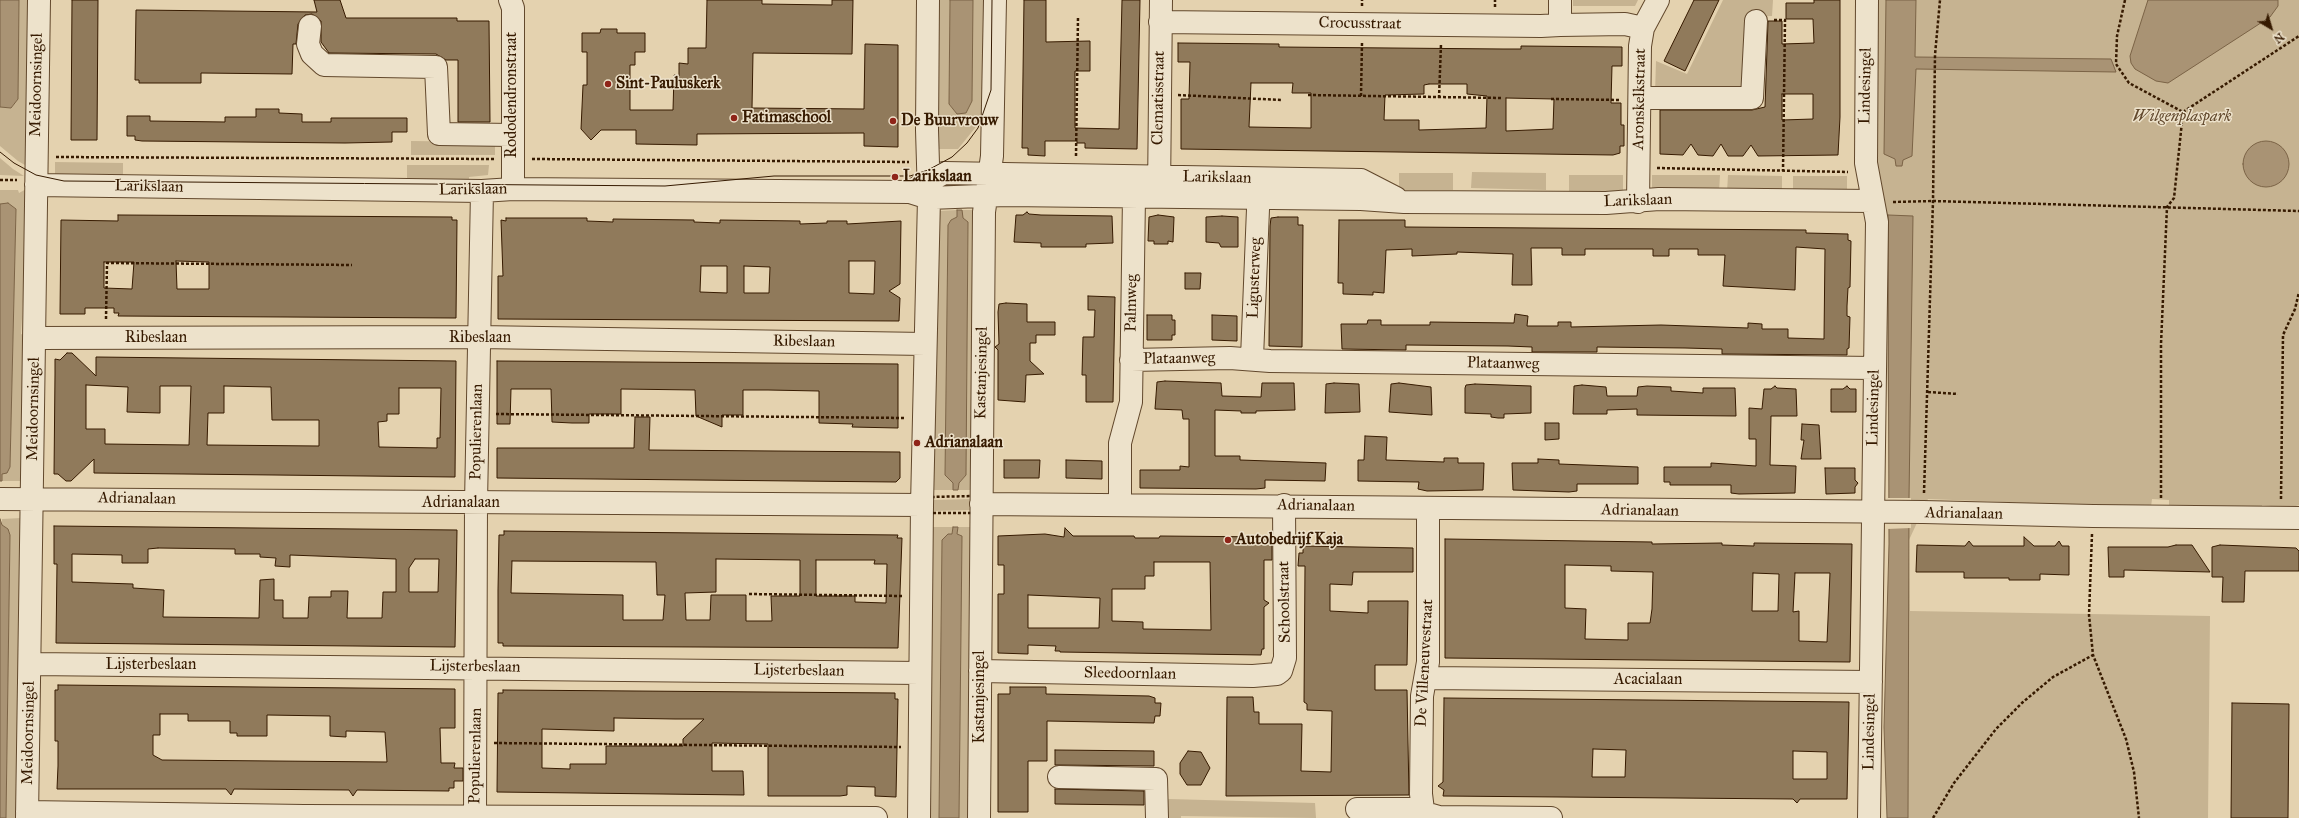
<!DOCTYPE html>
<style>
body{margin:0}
#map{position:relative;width:2299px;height:818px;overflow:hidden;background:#e4d2af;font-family:"IM FELL Great Primer",serif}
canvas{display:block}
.north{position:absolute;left:2251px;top:8px;width:40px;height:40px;-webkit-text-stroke:3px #ede2cb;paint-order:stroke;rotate:142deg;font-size:11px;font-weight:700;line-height:16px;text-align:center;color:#361a00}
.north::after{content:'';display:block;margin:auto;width:14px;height:18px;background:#361a00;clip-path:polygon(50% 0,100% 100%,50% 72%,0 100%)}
</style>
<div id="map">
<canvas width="2299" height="818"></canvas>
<div class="north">N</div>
</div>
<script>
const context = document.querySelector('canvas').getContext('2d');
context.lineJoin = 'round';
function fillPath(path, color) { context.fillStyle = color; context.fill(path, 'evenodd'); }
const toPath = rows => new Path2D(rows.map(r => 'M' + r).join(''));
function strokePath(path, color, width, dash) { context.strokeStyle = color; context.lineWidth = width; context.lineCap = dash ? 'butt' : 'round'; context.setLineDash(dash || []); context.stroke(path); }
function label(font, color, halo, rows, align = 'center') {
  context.font = font + ' "IM FELL Great Primer",serif'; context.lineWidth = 3; context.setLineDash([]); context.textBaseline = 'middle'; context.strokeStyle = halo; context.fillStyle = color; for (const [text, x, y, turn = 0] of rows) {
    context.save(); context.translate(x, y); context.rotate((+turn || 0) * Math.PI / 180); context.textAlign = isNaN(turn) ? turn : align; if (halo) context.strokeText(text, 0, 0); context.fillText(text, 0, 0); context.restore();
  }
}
const green = toPath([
 [19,0,32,0,30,168,18,161,0,146,0,107,11,108,18,99],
 [934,0,950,0,949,104,957,114,966,113,972,101,973,0,987,0,985,104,975,128,958,149,933,149],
 [1573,0,1638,0,1635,6,1573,6],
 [1723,0,1773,0,1772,16,1745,17,1741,92,1655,94,1656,61,1687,74],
 [1873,0,2299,0,2299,505,2290,508,2262,505,2262,508,2169,507,2169,500,2152,499,2151,507,2104,506,1928,499,1909,540,1910,611,2210,616,2208,818,1895,818,1896,719,1883,212,1872,167],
 [411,141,495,142,495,155,411,155],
 [0,158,13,169,24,176,0,175],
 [55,162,123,163,123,175,55,175],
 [407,165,489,165,488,175,469,177,469,181,407,180],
 [1472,172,1546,173,1546,190,1471,188],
 [1399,173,1453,173,1453,190,1399,190],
 [1569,175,1623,175,1623,192,1569,192],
 [1652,175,1720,175,1719,192,1655,190,1652,188],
 [1728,175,1782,176,1782,193,1727,192],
 [1793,176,1847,176,1847,193,1793,193],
 [30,187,21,334,27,336,22,481,2,481,2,474,10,467,16,209,8,204,0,204,0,190,18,190,19,193],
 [957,210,957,217,951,220,948,225,945,474,953,483,953,490,931,490,939,211],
 [962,210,976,210,979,219,972,219,972,228,978,228,974,490,958,490,959,483,966,475,968,222,962,218],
 [973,499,973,510,932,511,932,500],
 [21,518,22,818,6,818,10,535,8,529,2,525,2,519],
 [931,527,953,527,952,534,942,540,939,818,927,818],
 [958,527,974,527,973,818,959,818,962,536,957,534],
 [1169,799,1315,803,1316,818,1181,816,1181,818,1164,818,1164,802]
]);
const water = toPath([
 [0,0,19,0,18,99,11,108,0,107,0,0],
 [950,0,973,0,972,101,966,113,957,114,949,104,950,0],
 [1886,0,1916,0,1915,57,2111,59,2116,72,1916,69,1912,156,1903,160,1902,166,1896,166,1895,159,1884,154,1886,0],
 [2148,0,2278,0,2278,6,2270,17,2168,83,2156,81,2135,69,2131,63,2130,56,2148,0],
 '2243 164a23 23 0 1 1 46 0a23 23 0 1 1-46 0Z',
 [8,203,16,209,10,467,7,473,2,474,2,481,0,481,0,204,8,203],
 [957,210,962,210,963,218,968,222,966,475,959,483,958,490,953,490,953,483,945,475,948,225,951,220,957,217,957,210],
 [1888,215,1913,216,1909,498,1908,818,1887,818,1884,727,1889,544,1888,215],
 [0,519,2,525,8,529,10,535,6,818,0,818,0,519],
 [953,527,958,527,957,534,962,536,959,818,939,818,942,540,948,534,952,534,953,527]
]);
const pier = toPath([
 [1887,498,1911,498,1911,528,1887,529]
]);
const building = toPath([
 [72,0,98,0,97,140,71,140,72,0],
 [314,0,340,0,346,18,457,18,457,21,489,21,490,122,458,122,458,60,446,60,436,54,329,53,321,42,321,21,312,14,305,15,298,24,296,44,293,44,292,74,201,73,201,83,139,83,139,80,135,80,136,10,317,12,314,0],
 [707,0,762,0,762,4,832,5,832,0,853,0,852,54,753,53,752,108,864,109,865,44,898,45,898,147,864,146,864,133,697,134,697,145,636,144,636,130,601,130,591,140,581,129,583,85,587,85,587,52,582,52,582,33,600,33,601,29,617,29,617,33,645,33,645,52,635,52,635,65,630,65,630,110,673,110,674,75,679,76,679,63,688,64,688,48,706,48,707,0],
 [1024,0,1046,0,1046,42,1090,41,1090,71,1075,71,1075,128,1119,129,1122,0,1140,0,1137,149,1085,148,1085,143,1077,143,1077,141,1045,141,1045,156,1028,155,1028,148,1022,148,1024,0],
 [1694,0,1719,0,1685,71,1664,61,1694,0],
 [1814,0,1840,0,1840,117,1838,155,1758,156,1751,145,1743,156,1728,156,1721,144,1713,156,1698,155,1691,144,1683,155,1660,154,1660,110,1752,110,1765,107,1768,21,1782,21,1782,44,1814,43,1813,19,1786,19,1786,3,1814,3,1814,0],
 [1782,94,1813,94,1813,119,1782,120,1782,94],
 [1178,43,1279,44,1279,47,1503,49,1521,49,1521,46,1622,47,1622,66,1612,66,1611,103,1621,103,1621,125,1624,125,1624,146,1620,146,1620,153,1613,155,1181,149,1181,99,1189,99,1190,62,1178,62,1178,43],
 [1251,83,1293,83,1292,93,1311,93,1311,128,1249,127,1251,83],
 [1429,84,1467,84,1467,94,1487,96,1486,128,1419,130,1419,120,1384,120,1385,95,1424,94,1424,85,1429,84],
 [1506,98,1554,99,1553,129,1506,131,1506,98],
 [256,109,279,109,279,113,302,114,302,122,331,122,331,118,407,118,407,132,392,132,392,142,345,143,142,141,135,140,135,136,127,136,127,116,150,116,150,121,225,122,225,117,256,117,256,109],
 [1027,212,1029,214,1041,215,1112,216,1113,243,1086,244,1086,247,1041,247,1041,243,1014,242,1016,215,1023,215,1027,212],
 [118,215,452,217,452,220,457,220,456,318,118,316,119,313,114,313,114,308,85,308,85,314,60,314,61,220,118,221,118,215],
 [176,261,209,262,209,289,177,289,176,261],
 [104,262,134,262,132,289,104,288,104,262],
 [1158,215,1174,217,1173,242,1168,241,1168,244,1154,244,1154,241,1148,241,1149,217,1158,215],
 [1222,216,1238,217,1238,247,1221,247,1219,243,1206,242,1206,217,1222,216],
 [1278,217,1298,217,1298,225,1303,225,1302,347,1269,346,1270,226,1271,218,1278,217],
 [506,218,587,218,587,221,613,222,613,219,694,220,694,222,720,223,720,220,800,221,800,224,827,223,827,221,847,221,847,224,901,221,900,284,889,291,900,298,899,321,498,319,498,276,503,276,501,220,506,221,506,218],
 [849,261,875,261,874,294,849,293,849,261],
 [701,266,727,266,727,293,700,292,701,266],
 [744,266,770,267,769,293,744,293,744,266],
 [1339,220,1405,220,1405,227,1806,230,1806,233,1848,234,1848,240,1851,241,1850,287,1848,288,1847,306,1847,316,1850,317,1849,348,1847,349,1847,355,1722,354,1722,349,1685,348,1597,347,1597,352,1532,352,1532,347,1508,346,1406,345,1406,350,1342,349,1341,324,1367,324,1368,320,1381,320,1381,325,1430,325,1430,322,1514,323,1515,314,1528,316,1527,326,1558,326,1558,322,1571,322,1571,327,1661,325,1748,328,1748,323,1762,324,1762,329,1788,329,1788,338,1824,339,1825,249,1796,247,1795,290,1723,286,1725,255,1698,255,1698,249,1669,249,1669,256,1653,256,1653,249,1585,249,1585,255,1562,255,1562,248,1531,248,1532,285,1512,285,1513,254,1457,252,1457,254,1412,256,1412,249,1386,250,1384,293,1373,292,1373,295,1343,294,1343,283,1338,283,1339,220],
 [1185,273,1201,273,1200,289,1185,289,1185,273],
 [1088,296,1115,297,1113,402,1086,402,1086,375,1082,375,1083,337,1094,337,1095,310,1088,310,1088,296],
 [1006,303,1027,304,1027,322,1055,322,1055,335,1036,335,1036,343,1030,343,1030,361,1044,374,1026,375,1025,402,998,400,998,350,995,347,999,344,998,312,999,304,1006,303],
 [1147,315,1172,315,1172,320,1175,320,1175,335,1172,335,1172,340,1147,340,1147,315],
 [1212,315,1237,316,1237,341,1212,340,1212,315],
 [67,353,72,353,96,376,96,357,456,361,455,477,94,473,94,459,71,481,66,481,58,474,54,474,55,374,55,359,60,360,67,353],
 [86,385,128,387,127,412,160,413,160,386,191,386,189,445,105,444,105,429,86,429,86,385],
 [224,386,271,387,272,420,319,420,319,446,207,445,208,413,224,413,224,386],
 [399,388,441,388,440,438,437,438,437,448,379,447,378,422,387,421,387,414,399,414,399,388],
 [497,361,898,364,898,428,852,427,853,424,819,423,819,391,768,390,743,390,743,415,722,415,722,427,696,416,695,390,621,389,621,414,589,414,589,423,572,423,552,422,551,389,511,389,510,424,497,424,497,361],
 [1165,381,1221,383,1222,396,1261,397,1262,383,1294,383,1295,410,1256,411,1256,413,1241,413,1241,411,1215,410,1215,456,1240,456,1240,460,1326,463,1325,481,1265,480,1265,488,1256,489,1140,488,1140,470,1180,470,1180,466,1189,467,1189,419,1183,419,1182,410,1155,409,1157,382,1165,381],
 [1334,383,1359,384,1360,412,1325,413,1326,384,1334,383],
 [1399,383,1431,387,1432,415,1389,412,1391,384,1399,383],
 [1475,384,1531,386,1531,413,1504,414,1504,418,1498,418,1491,417,1491,414,1465,413,1465,388,1466,385,1475,384],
 [1582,385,1606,387,1607,396,1637,396,1638,387,1647,386,1671,387,1671,391,1703,393,1703,388,1735,388,1736,416,1637,415,1637,409,1607,410,1607,414,1573,414,1574,386,1582,385],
 [1775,386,1777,388,1796,389,1797,416,1771,416,1770,465,1796,466,1795,493,1739,494,1731,493,1731,485,1670,485,1670,482,1664,482,1664,467,1711,467,1711,463,1756,466,1756,439,1749,439,1749,408,1762,409,1764,389,1771,389,1775,386],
 [1847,386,1850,389,1856,389,1856,412,1831,412,1831,389,1843,389,1847,386],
 [635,417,650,417,649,450,900,452,900,478,896,482,497,478,497,448,634,448,635,417],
 [1545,423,1559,423,1559,439,1545,440,1545,423],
 [1802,424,1819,425,1821,459,1801,459,1804,440,1801,440,1802,424],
 [1365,436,1387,437,1386,460,1444,462,1444,458,1458,458,1458,463,1484,463,1483,490,1427,491,1418,489,1419,482,1358,481,1358,460,1364,460,1365,436],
 [1538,459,1559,460,1559,464,1638,467,1638,484,1577,484,1577,491,1569,492,1513,490,1512,463,1538,463,1538,459],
 [1004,460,1040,460,1039,478,1004,478,1004,460],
 [1066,460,1102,461,1102,479,1066,478,1066,460],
 [1825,468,1855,468,1855,480,1858,483,1855,487,1855,493,1826,494,1825,468],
 [54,526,457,530,455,647,56,643,57,564,54,564,54,526],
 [158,548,235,549,235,554,260,554,260,557,276,558,275,566,290,567,290,555,396,559,396,592,383,592,382,618,347,618,348,591,331,591,331,597,309,597,308,618,283,618,283,600,274,600,274,579,260,580,259,618,163,617,164,590,133,588,133,584,72,582,72,554,122,555,122,563,148,563,148,549,158,548],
 [415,559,439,559,438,592,409,592,409,568,415,559],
 [1065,528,1073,536,1134,536,1135,538,1159,538,1160,536,1272,537,1272,560,1264,560,1264,600,1269,603,1264,607,1264,649,1262,649,1261,655,1060,652,1060,651,1055,651,1056,646,1028,645,1028,654,998,653,998,594,1004,594,1004,565,998,565,998,536,1045,534,1064,537,1065,528],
 [1154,562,1210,562,1211,630,1143,629,1143,622,1112,621,1112,589,1145,589,1145,576,1154,576,1154,562],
 [1028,595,1100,598,1099,628,1028,628,1028,595],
 [504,531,898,535,897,538,902,538,898,648,503,646,503,643,498,643,498,590,499,535,504,535,504,531],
 [716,559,800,560,800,596,771,596,772,621,746,621,746,595,711,595,710,620,686,620,685,593,716,592,716,559],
 [816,560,875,560,874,564,887,564,886,603,855,602,855,596,816,596,816,560],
 [512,561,656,562,657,595,665,595,663,620,623,620,623,595,511,593,512,561],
 [2024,537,2034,546,2055,546,2059,541,2062,546,2069,546,2069,575,2040,574,2040,580,2009,580,2009,578,1964,578,1964,572,1916,572,1917,545,1965,546,1969,541,1973,546,2024,546,2024,537],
 [1445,539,1652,542,1652,544,1722,543,1722,545,1754,546,1754,543,1852,544,1850,662,1445,658,1445,539],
 [1565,565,1611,566,1611,571,1653,572,1652,609,1650,623,1628,623,1628,640,1585,639,1586,609,1565,608,1565,565],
 [1753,573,1779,574,1778,611,1752,611,1753,573],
 [1795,573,1830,573,1827,642,1799,641,1799,611,1793,612,1795,573],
 [2176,545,2192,545,2210,572,2124,570,2124,577,2109,577,2108,547,2168,547,2176,545],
 [2220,545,2296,548,2299,551,2299,571,2245,571,2244,602,2222,602,2223,577,2212,577,2212,547,2220,545],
 [1303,546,1413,548,1413,572,1353,572,1352,585,1330,584,1330,611,1368,613,1368,601,1408,601,1407,665,1375,665,1375,690,1407,690,1409,795,1226,796,1227,697,1253,697,1254,712,1259,712,1259,724,1302,724,1301,771,1331,772,1332,711,1307,710,1307,704,1304,702,1305,566,1298,566,1299,553,1303,553,1303,546],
 [58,685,455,689,455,728,440,728,441,763,455,763,454,768,463,768,463,781,454,781,454,788,449,788,449,791,357,790,353,796,349,790,234,789,231,795,226,789,57,789,58,766,58,741,55,741,55,690,58,690,58,685],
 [160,714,188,714,188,721,230,721,230,733,237,733,237,736,267,736,267,715,330,716,330,736,346,737,346,731,385,732,387,762,162,760,153,755,153,735,160,735,160,714],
 [1010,687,1046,687,1046,694,1149,696,1155,698,1155,703,1161,703,1160,716,1155,716,1154,723,1047,721,1047,761,1028,761,1028,812,998,812,998,694,1010,694,1010,687],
 [503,690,895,693,895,699,898,699,896,797,875,796,875,787,847,786,847,795,840,796,768,796,768,744,712,743,712,771,743,771,744,795,497,792,498,693,503,693,503,690],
 [614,718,675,719,704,719,683,739,683,746,606,746,606,764,570,764,570,769,542,768,542,729,614,731,614,718],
 [1444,698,1849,702,1847,799,1800,799,1797,803,1793,799,1443,796,1444,790,1438,786,1443,782,1444,698],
 [1593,749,1626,750,1625,777,1592,777,1593,749],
 [1793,751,1827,752,1827,779,1793,779,1793,751],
 [2232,703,2289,704,2288,818,2231,818,2232,703],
 [1055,750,1154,751,1154,766,1055,765,1055,750],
 [1188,751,1201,752,1210,768,1201,785,1187,785,1180,774,1180,763,1188,751],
 [1055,789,1144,791,1144,805,1055,804,1055,789]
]);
const path = toPath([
 [2125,0,2117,36,2116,64,2129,83,2183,112],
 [1362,6,1362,0],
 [1495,7,1495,0],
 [1774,20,1785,20,1783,171],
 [1178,95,1281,100],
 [1308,95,1502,98],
 [1361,96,1362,43],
 [1439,98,1441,44],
 [1551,99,1621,100],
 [2183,112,2299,36],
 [1076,156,1078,17],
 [56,157,495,159],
 [532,159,909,162],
 [1657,168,1848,172],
 [0,180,17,180],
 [1893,202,1933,201,2299,211],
 [106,319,107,263,352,265],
 [1928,392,1958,394],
 [496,414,905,418],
 [1924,493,1933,201,1935,55,1940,0],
 [974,496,981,504,974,513,931,513,922,505,930,497,974,496],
 [2161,498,2161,344,2167,207,2174,198,2183,112],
 [2281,499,2283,335,2295,309,2299,292],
 [2092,534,2089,615,2093,655,2126,739,2134,772,2139,818],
 [749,594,903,596],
 [494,743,901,747],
 [1933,818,1954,783,1996,729,2023,702,2053,677,2093,655]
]);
const minor = toPath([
 [510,0,513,8,513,189],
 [1560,0,1560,25,1625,24,1643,28],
 [1867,0,1866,163,1877,222,1869,818],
 [1160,22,1541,26,1560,25],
 [310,26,308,44,312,54,324,65,436,67,439,134,512,135],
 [1640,98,1752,98,1756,21],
 [36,185,482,191,513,189,910,192,929,198,1006,195,1361,199,1404,202,1606,203,1659,199,1872,201],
 [918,187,944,173,1361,180,1396,198],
 [1159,193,1161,0],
 [1638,202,1640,46,1643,28,1658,0],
 [35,338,479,337,925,344],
 [1252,358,1259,184],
 [1131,360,1230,358,1270,361,1874,368],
 [0,499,922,505],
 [981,504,1923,512,2093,516,2299,518],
 [1120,504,1120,443,1131,402,1134,196],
 [31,664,920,673],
 [980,671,1253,676,1277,674,1281,671,1285,658,1284,505],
 [1426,678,1871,682],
 [1059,777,1156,779,1157,818],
 [1357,809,1411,809,1439,817,1551,818],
 [27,812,304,816,876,818],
 [27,818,39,0],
 [475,818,476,503,482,191],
 [919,818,922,505,929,198,927,130,928,0],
 [979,818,984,212,992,156,995,0],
 [1424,818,1421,794,1422,696,1428,662,1428,509]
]);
const tram = toPath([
 [0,152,14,163,36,175,64,181,665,186,774,176,910,176,928,170,952,157,967,143,978,128,991,90,992,0]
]);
const markers = [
 [608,84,4,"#8f2418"],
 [734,118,4,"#8f2418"],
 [893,121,4,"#8f2418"],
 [895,177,4,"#8f2418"],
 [917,443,4,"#8f2418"],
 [1228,540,4,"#8f2418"]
];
const streetNames = [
 ["Crocusstraat",1360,24,1],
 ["Meidoornsingel",37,85,-89],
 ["Lindesingel",1866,86,-89],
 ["Rododendronstraat",512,95,-90],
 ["Clematisstraat",1159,98,-89],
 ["Aronskelkstraat",1640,99,-89],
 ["Larikslaan",1217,178,1],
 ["Larikslaan",149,187,1],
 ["Larikslaan",473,190,-1],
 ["Larikslaan",1638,201,-2],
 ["Ligusterweg",1255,278,-88],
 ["Palmweg",1132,303,-89],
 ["Ribeslaan",156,338],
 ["Ribeslaan",480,338],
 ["Ribeslaan",804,342,1],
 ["Plataanweg",1179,359,-1],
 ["Plataanweg",1503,364,1],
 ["Kastanjesingel",982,373,-89],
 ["Lindesingel",1874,408,-89],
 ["Meidoornsingel",34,409,-89],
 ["Populierenlaan",477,432,-89],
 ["Adrianalaan",137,499,1],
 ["Adrianalaan",461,503],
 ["Adrianalaan",1316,506,1],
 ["Adrianalaan",1640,511,1],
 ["Adrianalaan",1964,514,1],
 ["Schoolstraat",1285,602,-91],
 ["De Villeneuvestraat",1425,663,-87],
 ["Lijsterbeslaan",151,665],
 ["Lijsterbeslaan",475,667,1],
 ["Lijsterbeslaan",799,671,1],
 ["Sleedoornlaan",1130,674,1],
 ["Acacialaan",1648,680],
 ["Kastanjesingel",980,697,-90],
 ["Lindesingel",1870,732,-89],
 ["Meidoornsingel",29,733,-89],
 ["Populierenlaan",476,756,-89]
];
const poiNames = [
 ["Sint-Pauluskerk",616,84],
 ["Fatimaschool",742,118],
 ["De Buurvrouw",901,121],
 ["Larikslaan",903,177],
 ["Adrianalaan",925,443],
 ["Autobedrijf Kaja",1236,540]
];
const parkNames = [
 ["Wilgenplaspark",2182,117]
];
fillPath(green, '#c6b391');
fillPath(water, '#a99374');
strokePath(water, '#7b6346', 1);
fillPath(pier, '#e4d2af');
fillPath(building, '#907a5b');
strokePath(building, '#361a00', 1);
strokePath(minor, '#62482c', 24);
strokePath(path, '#361a00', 2.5, [3, 2]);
strokePath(minor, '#ede2cb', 22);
strokePath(tram, '#361a00', 1);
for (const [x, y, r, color] of markers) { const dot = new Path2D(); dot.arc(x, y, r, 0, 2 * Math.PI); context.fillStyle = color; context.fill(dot); strokePath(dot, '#ede2cb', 1.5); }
label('16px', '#361a00', '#ede2cb', streetNames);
label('bold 16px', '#361a00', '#ede2cb', poiNames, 'left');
label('italic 16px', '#61482c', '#ede2cb', parkNames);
</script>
